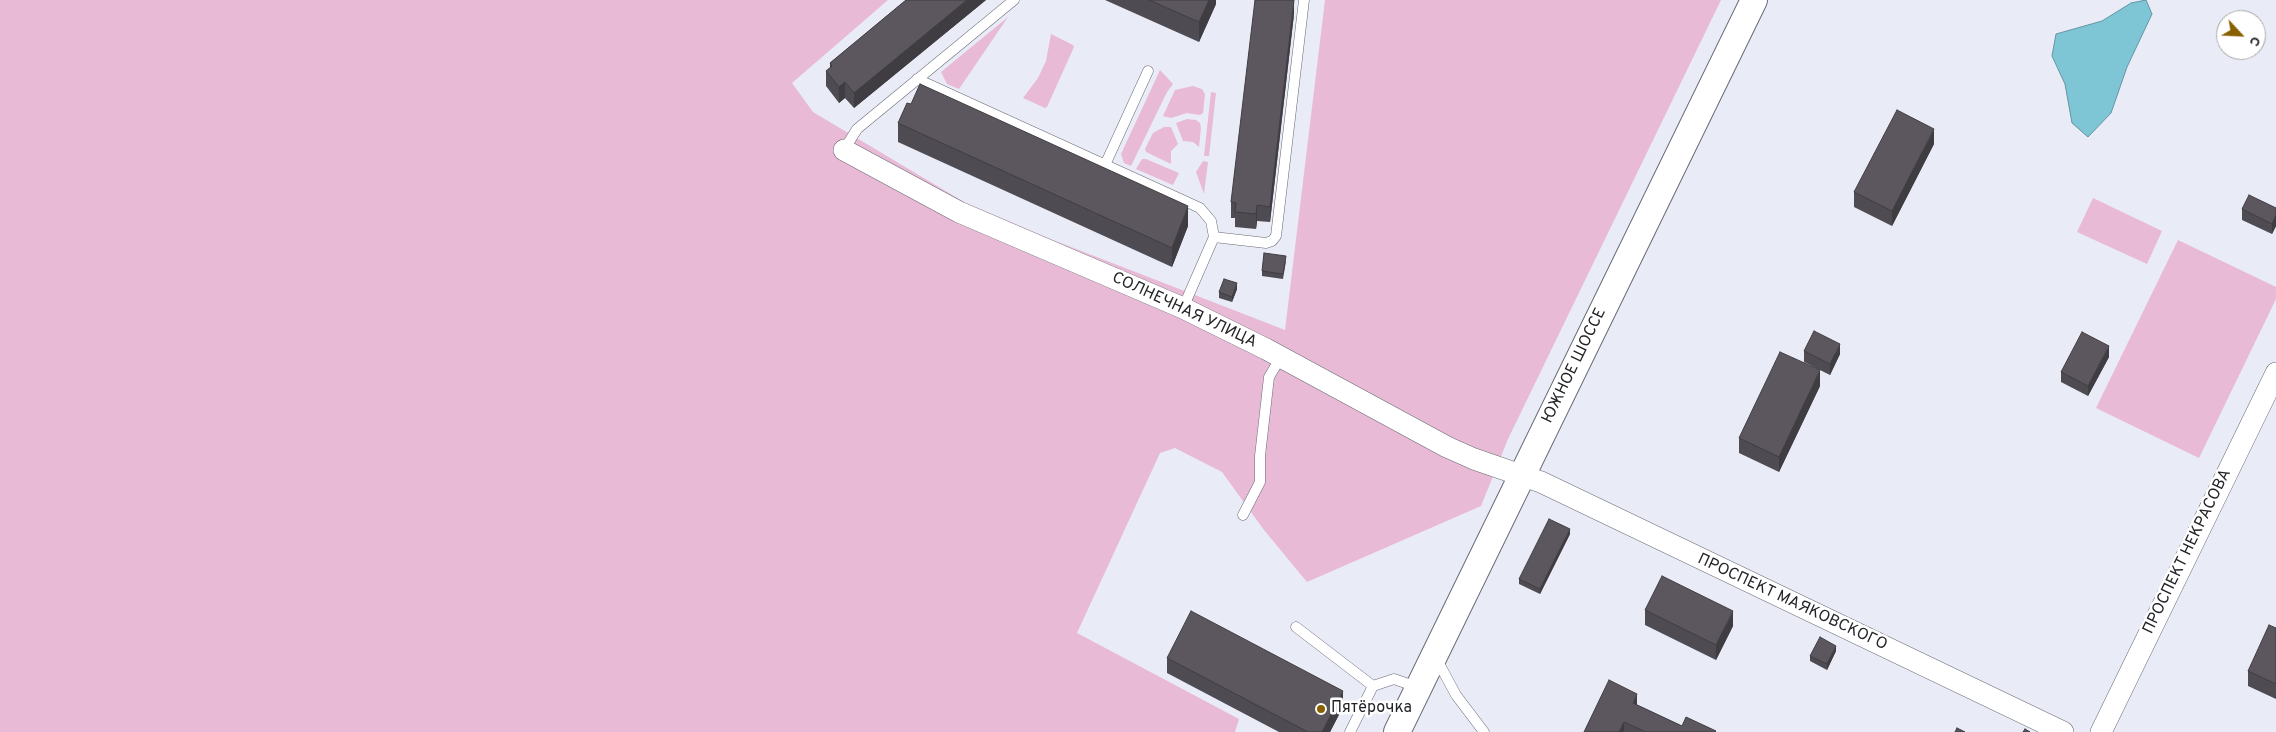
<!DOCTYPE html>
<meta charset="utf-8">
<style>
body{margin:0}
#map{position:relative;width:2276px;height:732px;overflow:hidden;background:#e9ebf6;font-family:Overpass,sans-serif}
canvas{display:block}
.north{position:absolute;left:2216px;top:10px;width:50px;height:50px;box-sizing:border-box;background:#fff;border:1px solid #a7a7a9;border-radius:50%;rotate:115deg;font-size:14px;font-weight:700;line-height:20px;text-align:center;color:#232428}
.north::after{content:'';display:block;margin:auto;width:18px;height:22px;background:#896000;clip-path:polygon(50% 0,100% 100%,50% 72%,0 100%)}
</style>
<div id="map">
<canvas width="2276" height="732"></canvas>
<div class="north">С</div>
</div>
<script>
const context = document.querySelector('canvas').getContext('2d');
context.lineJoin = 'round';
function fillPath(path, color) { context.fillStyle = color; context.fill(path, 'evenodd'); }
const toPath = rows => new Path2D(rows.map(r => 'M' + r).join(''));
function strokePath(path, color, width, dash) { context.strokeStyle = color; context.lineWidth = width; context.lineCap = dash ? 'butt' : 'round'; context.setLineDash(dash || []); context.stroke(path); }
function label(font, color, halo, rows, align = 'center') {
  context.font = font + ' Overpass,sans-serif'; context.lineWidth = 5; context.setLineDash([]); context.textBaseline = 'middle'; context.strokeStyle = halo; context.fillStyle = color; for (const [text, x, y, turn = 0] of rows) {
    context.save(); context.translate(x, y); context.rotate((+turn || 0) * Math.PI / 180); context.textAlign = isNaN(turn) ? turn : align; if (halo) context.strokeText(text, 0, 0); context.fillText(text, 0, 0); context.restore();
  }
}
const green = toPath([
 [0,0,888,0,792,83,813,112,964,202,1053,240,1285,330,1325,0,1721,0,1508,439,1481,506,1307,582,1264,530,1222,472,1175,448,1160,453,1077,633,1239,719,1235,732,0,732],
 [1008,17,959,89,947,84,941,72],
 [1051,34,1073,45,1074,47,1047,107,1045,108,1023,98,1038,78,1046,61],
 [1160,70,1173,84,1167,92,1131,166,1124,163,1121,154],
 [1193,86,1202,89,1205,94,1203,113,1200,115,1187,113,1171,118,1163,116,1175,90],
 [1211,92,1216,93,1209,156,1204,156],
 [1187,119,1196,120,1200,123,1201,128,1199,147,1193,142,1183,141,1176,123],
 [1164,127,1171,127,1178,144,1171,151,1171,164,1146,152,1145,149,1153,133],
 [1142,159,1146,159,1179,173,1173,185,1136,169],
 [1203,161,1208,162,1204,194,1196,172],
 [2093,198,2162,231,2147,264,2077,232],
 [2178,240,2276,287,2276,299,2199,458,2096,408]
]);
const water = toPath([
 [2146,0,2152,14,2127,67,2111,113,2088,137,2072,123,2065,84,2052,56,2056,34,2102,21,2131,3,2146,0]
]);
const service = toPath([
 [917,79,1200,208,1211,221,1214,237,1183,308],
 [844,150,857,129,1014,0],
 [1105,165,1148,71],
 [1214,237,1266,243,1272,241,1276,236,1304,0],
 [1243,515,1260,482,1260,456,1269,377,1281,357],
 [1296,627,1373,686],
 [1436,658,1456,695,1484,732],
 [1350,732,1373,686,1394,679,1417,687]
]);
const minor = toPath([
 [844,150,959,212,1183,308,1266,349,1447,447,1474,459,1541,482,2063,732],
 [2101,732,2276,373]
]);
const tertiary = toPath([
 [1397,732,1754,0]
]);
const wall = toPath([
 [906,0,986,0,854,108,845,98,839,103,826,86,826,71,830,68,830,63],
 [1105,0,1216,0,1216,4,1199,42],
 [1294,14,1270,222,1257,221,1256,229,1235,227,1235,218,1231,218,1231,202],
 [898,123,1188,226,1172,267,898,142],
 [1934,144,1892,226,1854,207,1854,192],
 [2276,208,2276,226,2272,234,2242,220,2242,209],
 [1286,261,1283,279,1262,276,1262,271],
 [1237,289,1232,302,1219,298,1219,292],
 [1804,351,1840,354,1830,375,1804,362],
 [2109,357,2088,396,2061,382,2061,372],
 [1820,386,1779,472,1739,453,1739,438],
 [1570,534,1540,594,1519,584,1519,579],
 [1645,610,1733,626,1716,660,1645,625],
 [2276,628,2276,699,2248,686,2248,671],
 [1836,651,1827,670,1810,661,1810,656],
 [1167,658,1343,707,1330,732,1279,732,1167,673],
 [1637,705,1682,726,1716,732,1584,732]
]);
const shadedWall = toPath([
 [967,0,986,0,854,108,854,93],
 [1209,0,1216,0,1216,4,1199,42,1199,22],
 [1294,0,1294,14,1270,222,1270,207],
 [845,82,845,98,839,103,839,87],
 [1934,129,1934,144,1892,226,1892,211],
 [1257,205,1257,221,1256,229,1256,214],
 [1188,206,1188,226,1172,267,1172,248],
 [2276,215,2276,226,2272,234,2272,224],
 [1237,283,1237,289,1232,302,1232,297],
 [1840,344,1840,354,1830,375,1830,364],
 [2109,346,2109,357,2088,396,2088,386],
 [1820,370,1820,386,1779,472,1779,457],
 [1570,529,1570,534,1540,594,1540,589],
 [1733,611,1733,626,1716,660,1716,645],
 [1836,646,1836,651,1827,670,1827,664],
 [1343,691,1343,707,1330,732,1322,732],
 [1637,694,1637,704,1633,713,1633,703],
 [1624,722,1624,732,1619,732]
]);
const building = toPath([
 [906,0,967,0,854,93,845,82,839,87,826,71,832,66,830,63,906,0],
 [1149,0,1209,0,1199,22,1149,0],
 [1255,0,1294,0,1270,207,1257,205,1256,214,1235,212,1236,203,1231,202,1255,0],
 [920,84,1188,206,1172,248,898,123,907,103,911,104,920,84],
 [1897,110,1934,129,1892,211,1854,192,1897,110],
 [2249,195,2276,208,2276,215,2272,224,2242,209,2249,195],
 [1264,253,1286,256,1283,274,1262,271,1264,253],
 [1224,279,1237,283,1232,297,1219,292,1224,279],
 [1814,331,1840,344,1830,364,1804,351,1814,331],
 [2082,332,2109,346,2088,386,2061,372,2082,332],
 [1780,352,1820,370,1779,457,1739,438,1780,352],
 [1549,519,1570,529,1540,589,1519,579,1549,519],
 [1662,576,1733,611,1716,645,1645,610,1662,576],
 [1191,611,1343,691,1322,732,1308,732,1167,658,1191,611],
 [2269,625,2276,628,2276,684,2248,671,2269,625],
 [1820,637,1836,646,1827,664,1810,656,1820,637],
 [1609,680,1637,694,1633,703,1682,726,1686,717,1716,731,1715,732,1646,732,1624,722,1619,732,1584,732,1609,680],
 [1957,728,1965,732,1955,732,1957,728],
 [2025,729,2030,732,2023,732,2025,729]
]);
const markers = [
 [1321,709,5,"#896000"]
];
const streetNames = [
 ["СОЛНЕЧНАЯ УЛИЦА",1184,311,25],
 ["ЮЖНОЕ ШОССЕ",1575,366,-64],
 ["ПРОСПЕКТ НЕКРАСОВА",2188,552,-64],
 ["ПРОСПЕКТ МАЯКОВСКОГО",1792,603,25]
];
const poiNames = [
 ["Пятёрочка",1331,709]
];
fillPath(green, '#e8bad5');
fillPath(water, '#7ec6d6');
strokePath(water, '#6395a2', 1);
strokePath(service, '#686a74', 11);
strokePath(minor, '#686a74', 22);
strokePath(tertiary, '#686a74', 28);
strokePath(service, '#fff', 10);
strokePath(minor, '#fff', 21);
strokePath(tertiary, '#fff', 26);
fillPath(wall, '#4f4b52');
fillPath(shadedWall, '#403d42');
fillPath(building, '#5c575f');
strokePath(building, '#403d42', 1);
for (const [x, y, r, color] of markers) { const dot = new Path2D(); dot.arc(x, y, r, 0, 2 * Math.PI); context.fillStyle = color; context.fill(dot); strokePath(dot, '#fff', 2); }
label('16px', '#232428', '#fff', streetNames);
label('16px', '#232428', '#fff', poiNames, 'left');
</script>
